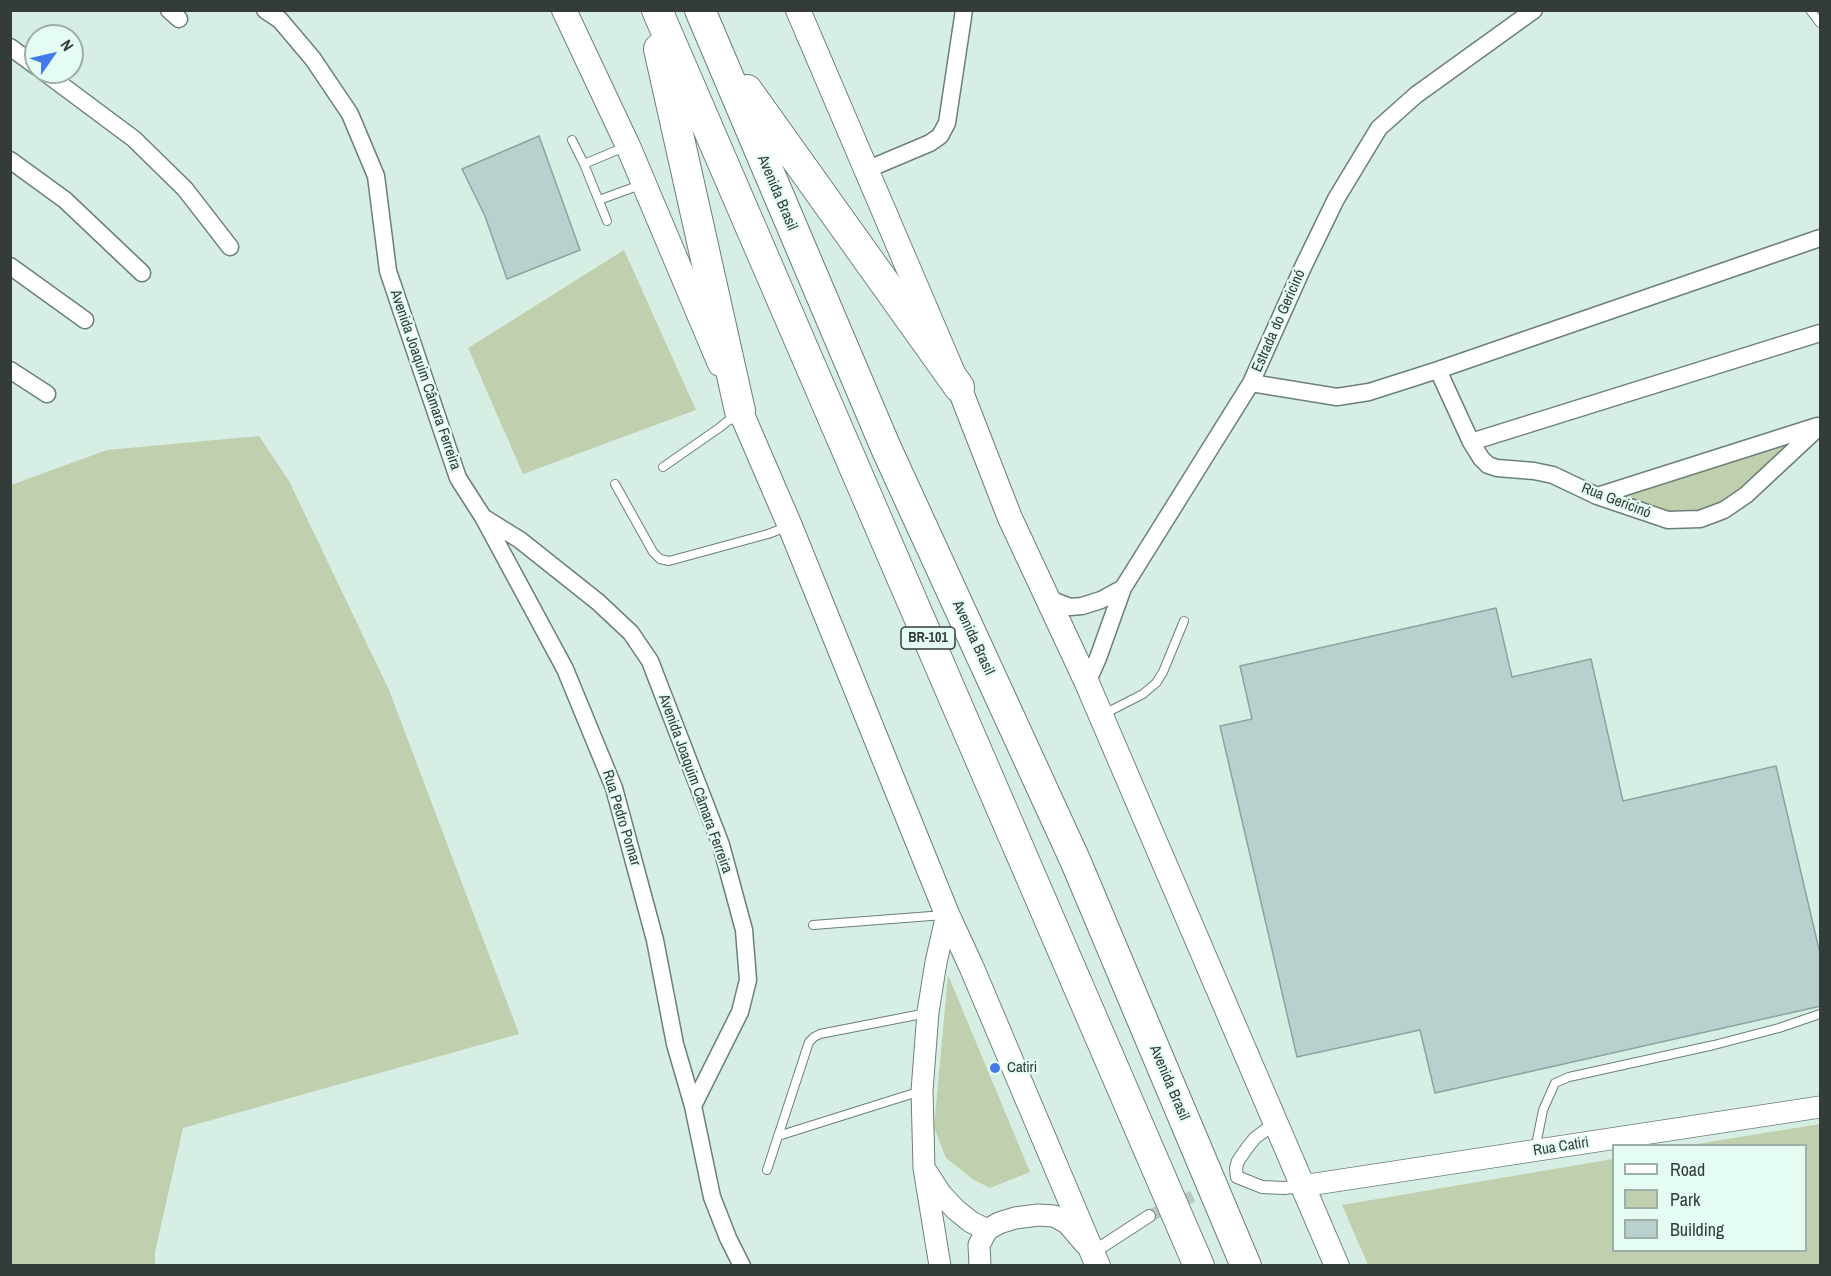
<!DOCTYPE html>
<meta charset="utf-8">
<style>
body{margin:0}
#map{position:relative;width:1831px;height:1276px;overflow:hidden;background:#d7eee4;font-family:"Archivo Narrow",sans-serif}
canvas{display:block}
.frame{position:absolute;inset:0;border:12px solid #333c38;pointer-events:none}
.legend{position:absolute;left:1612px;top:1144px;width:195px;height:108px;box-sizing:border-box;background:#e4fcf1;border:2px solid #9dafa7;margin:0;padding:8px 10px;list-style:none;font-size:18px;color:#333c38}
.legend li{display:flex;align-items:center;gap:12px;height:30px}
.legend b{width:30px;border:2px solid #9dafa7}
.north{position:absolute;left:24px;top:24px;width:60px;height:60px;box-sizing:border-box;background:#e4fcf1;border:2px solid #9dafa7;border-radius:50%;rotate:56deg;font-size:16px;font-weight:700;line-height:24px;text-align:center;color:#333c38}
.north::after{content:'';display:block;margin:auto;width:21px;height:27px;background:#4479ea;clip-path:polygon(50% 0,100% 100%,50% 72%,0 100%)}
</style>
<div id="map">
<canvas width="1831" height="1276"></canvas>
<div class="frame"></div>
<ul class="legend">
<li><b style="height:8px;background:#fff"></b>Road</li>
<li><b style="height:16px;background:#c0cfae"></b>Park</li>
<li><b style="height:16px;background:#b8d1ce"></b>Building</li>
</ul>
<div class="north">N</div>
</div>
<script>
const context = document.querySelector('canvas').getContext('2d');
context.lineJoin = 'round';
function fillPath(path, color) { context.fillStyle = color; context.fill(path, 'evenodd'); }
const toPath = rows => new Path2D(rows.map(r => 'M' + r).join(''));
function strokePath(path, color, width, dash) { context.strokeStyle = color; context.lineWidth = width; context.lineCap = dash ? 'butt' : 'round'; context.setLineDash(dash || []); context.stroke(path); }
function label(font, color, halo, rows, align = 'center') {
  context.font = font + ' "Archivo Narrow",sans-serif'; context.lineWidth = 4.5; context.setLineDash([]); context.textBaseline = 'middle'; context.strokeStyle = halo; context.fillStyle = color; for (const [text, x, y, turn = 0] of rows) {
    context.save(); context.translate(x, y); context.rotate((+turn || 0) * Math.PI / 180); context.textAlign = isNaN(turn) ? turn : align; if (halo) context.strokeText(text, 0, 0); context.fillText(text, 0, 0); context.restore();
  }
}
const green = toPath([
 [624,250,696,410,523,474,468,348],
 [1820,425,1746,495,1700,519,1597,496],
 [259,436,289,481,389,690,519,1034,183,1128,155,1252,155,1265,11,1265,11,485,107,450],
 [948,975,1030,1172,990,1188,974,1180,946,1158,934,1127],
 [1820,1124,1820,1265,1368,1265,1342,1205,1613,1159,1614,1250,1806,1250,1806,1146,1691,1145]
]);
const building = toPath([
 [539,136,580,250,507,279,485,216,462,169,539,136],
 [1496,608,1512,677,1591,659,1623,801,1776,766,1821,958,1821,1006,1435,1093,1420,1030,1297,1057,1220,726,1252,719,1240,666,1496,608]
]);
const pedestrianTunnel = toPath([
 [1149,1216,1227,1181]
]);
const service = toPath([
 [1810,10,1820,23],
 [572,140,584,164,627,146],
 [584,164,607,221],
 [599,200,643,184],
 [663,467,719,428,738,413],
 [615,484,653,552,660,559,669,561,768,534,789,526],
 [1104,714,1143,694,1156,683,1163,672,1184,621],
 [813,925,944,915],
 [778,1136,921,1091],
 [1535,1150,1543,1110,1555,1083,1569,1077,1714,1045,1779,1028,1820,1014],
 [767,1170,809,1042,814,1037,820,1034,927,1013]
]);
const pedestrian = toPath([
 [1237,1177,1236,1168,1238,1161,1247,1148,1255,1138,1275,1123],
 [1237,1177,1262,1187,1284,1188,1302,1186],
 [1092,1253,1149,1216]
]);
const minor = toPath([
 [169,10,179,19],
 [265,10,280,20,313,59,350,114,376,176,388,271,458,478,483,517,565,669,614,788,655,940,675,1044,693,1106,712,1197,728,1238,742,1266],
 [10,47,36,66],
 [44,72,134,139,185,189,230,247],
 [10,160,65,200,142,273],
 [866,170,930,143,940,136,947,123,964,10],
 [10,266,85,320],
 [10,370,47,394],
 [1438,370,1471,442,1481,458,1488,465,1497,468,1534,471,1553,475,1597,496,1668,520,1700,519,1724,510,1746,495,1820,426],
 [1251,383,1337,397,1369,392,1438,370,1820,238],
 [1471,442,1820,333],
 [1597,496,1817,426],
 [483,517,520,540,598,602,631,633,650,661,721,845,744,930,748,980,740,1012,693,1106],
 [1049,599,1070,607,1082,606,1101,600,1123,588],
 [1087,683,1098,658,1123,588,1251,383,1303,267,1336,199,1379,128,1416,95,1534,10]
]);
const tertiary = toPath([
 [926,1171,941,1194,956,1210,971,1222,987,1230],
 [1302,1186,1820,1107],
 [940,1266,924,1168,922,1091,928,1012,936,962,947,914],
 [980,1266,979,1245,987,1230,999,1223,1015,1218,1038,1215,1054,1216,1067,1223,1085,1244]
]);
const secondary = toPath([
 [564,10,628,146,720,364],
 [798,10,959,387,1010,518,1087,683,1337,1266],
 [734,396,790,526,947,914,971,966,1098,1266]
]);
const motorway = toPath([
 [657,10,1199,1266],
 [700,10,886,448,1075,860,1246,1266],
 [659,49,740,411],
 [747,90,959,387]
]);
const markers = [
 [995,1068,6,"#4479ea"]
];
const shields = [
 [928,638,54]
];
const shieldNames = [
 ["BR-101",928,638]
];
const streetNames = [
 ["Avenida Brasil",777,193,67],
 ["Estrada do Gericinó",1279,321,-66],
 ["Avenida Joaquim Câmara Ferreira",425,380,71],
 ["Rua Gericinó",1616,501,21],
 ["Avenida Brasil",973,638,65],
 ["Avenida Joaquim Câmara Ferreira",695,784,70],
 ["Rua Pedro Pornar",621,818,73],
 ["Avenida Brasil",1169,1083,67],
 ["Rua Catiri",1561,1147,-9]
];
const poiNames = [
 ["Catiri",1007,1068]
];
fillPath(green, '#c0cfae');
fillPath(building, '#b8d1ce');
strokePath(building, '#8ba4a0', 1.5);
strokePath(pedestrianTunnel, '#b6cac2', 12, [12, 6]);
strokePath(service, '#6b8076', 10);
strokePath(pedestrian, '#6b8076', 14);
strokePath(minor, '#6b8076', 19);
strokePath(tertiary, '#6b8076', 23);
strokePath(secondary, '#6b8076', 26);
strokePath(motorway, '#6b8076', 32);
strokePath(service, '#fff', 8);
strokePath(pedestrian, '#fff', 12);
strokePath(minor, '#fff', 16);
strokePath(tertiary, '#fff', 21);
strokePath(secondary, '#fff', 24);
strokePath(motorway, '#fff', 30);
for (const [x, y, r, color] of markers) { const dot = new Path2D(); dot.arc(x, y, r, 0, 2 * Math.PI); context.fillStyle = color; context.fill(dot); strokePath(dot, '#e4fcf1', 2); }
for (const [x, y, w] of shields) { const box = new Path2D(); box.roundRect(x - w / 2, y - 11, w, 22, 4.5); context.fillStyle = '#e4fcf1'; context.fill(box); strokePath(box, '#333c38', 1.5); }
label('bold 14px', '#333c38', null, shieldNames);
label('15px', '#333c38', '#e4fcf1', streetNames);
label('15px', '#333c38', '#e4fcf1', poiNames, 'left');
</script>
